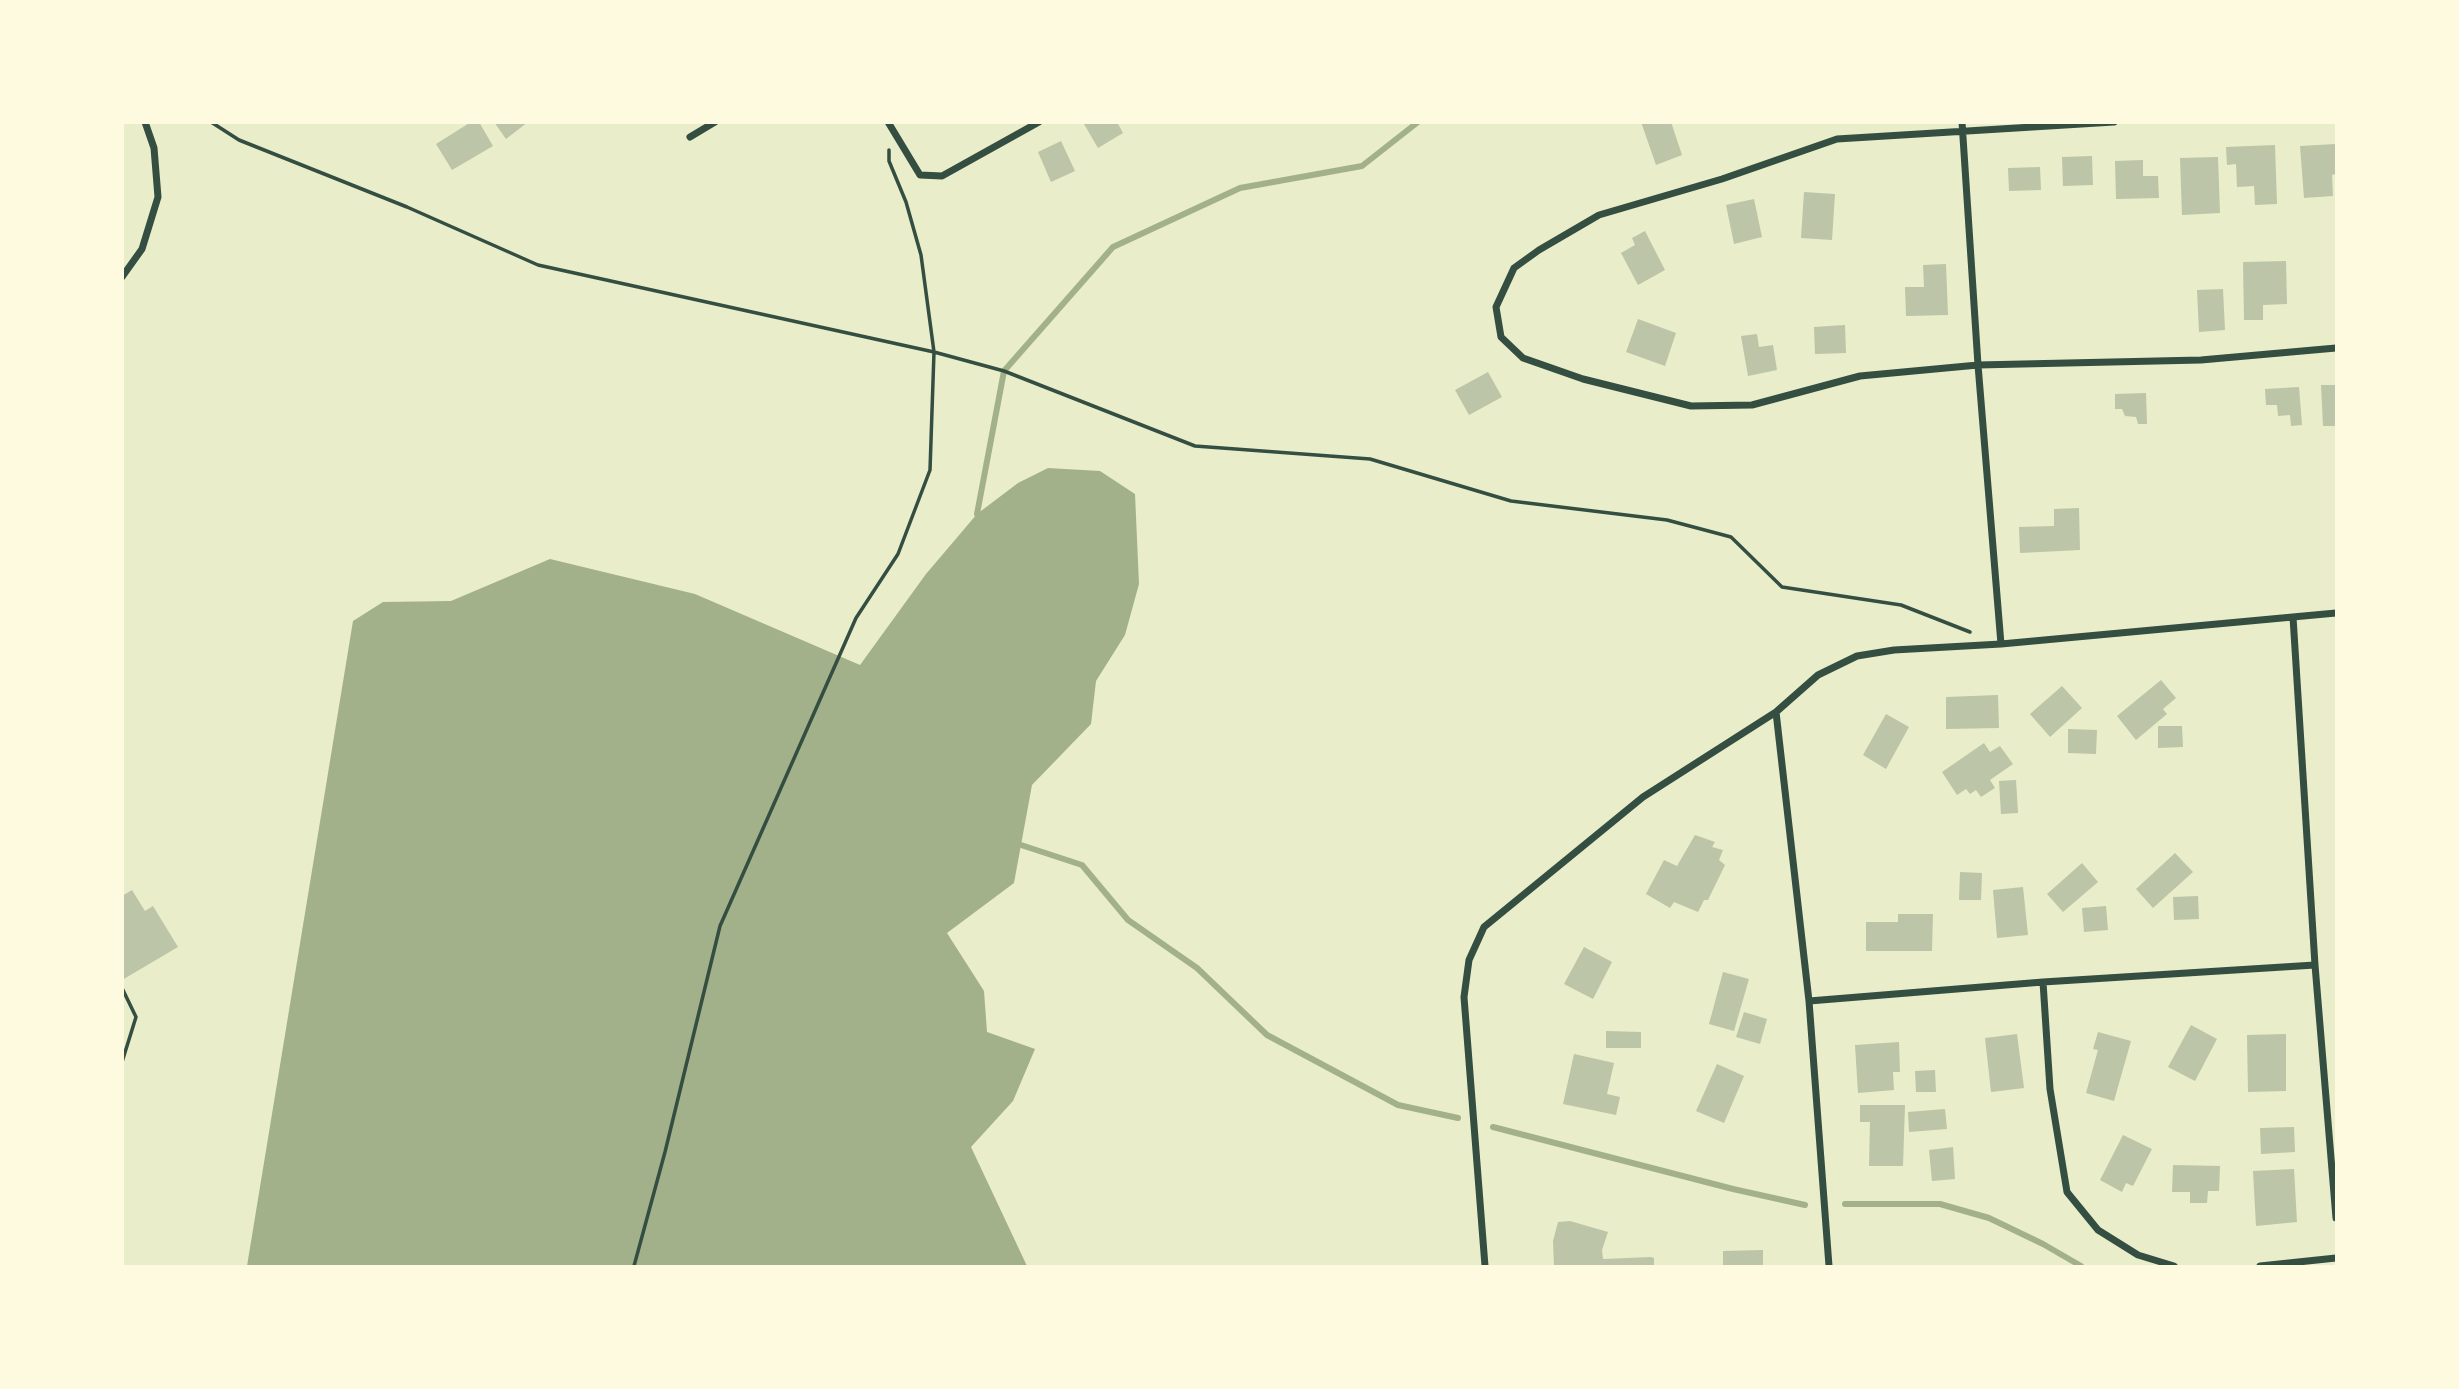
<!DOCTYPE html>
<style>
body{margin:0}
#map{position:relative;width:2459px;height:1389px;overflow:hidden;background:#e9edc9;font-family:"Playfair Display",serif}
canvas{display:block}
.frame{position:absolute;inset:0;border:124px solid #fefae0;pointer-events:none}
</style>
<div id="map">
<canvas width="2459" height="1389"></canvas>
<div class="frame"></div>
</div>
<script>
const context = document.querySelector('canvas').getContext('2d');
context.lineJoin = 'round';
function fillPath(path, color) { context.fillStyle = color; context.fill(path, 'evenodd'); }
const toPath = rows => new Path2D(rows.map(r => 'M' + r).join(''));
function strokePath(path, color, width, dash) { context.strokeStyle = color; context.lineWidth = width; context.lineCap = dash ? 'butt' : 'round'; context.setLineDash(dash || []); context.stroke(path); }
const water = toPath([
 [1048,468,1100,471,1135,494,1139,584,1125,635,1096,681,1091,724,1032,785,1014,883,947,933,984,991,987,1032,1035,1049,1013,1101,971,1147,1027,1266,247,1266,353,621,383,602,451,601,550,559,695,594,860,665,926,574,977,514,1018,483]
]);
const stream = toPath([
 [977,514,1004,371,1113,247,1240,188,1362,166,1418,122],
 [1021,845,1082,865,1128,920,1197,968,1267,1035,1398,1105,1458,1118],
 [1493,1127,1733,1189,1805,1205],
 [1845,1204,1940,1204,1989,1218,2043,1244,2081,1266]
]);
const building = toPath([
 [471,122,479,122,493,146,452,170,436,144],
 [494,122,528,122,506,139],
 [1086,122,1117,122,1123,133,1098,148,1084,124],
 [1641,122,1671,122,1682,155,1656,165],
 [1061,141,1075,171,1051,182,1038,152],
 [2336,144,2336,174,2332,175,2333,196,2304,198,2300,146],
 [2275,145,2277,204,2255,205,2254,186,2237,187,2236,164,2227,165,2226,147],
 [2092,156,2093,185,2063,186,2062,157],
 [2218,157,2220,213,2182,215,2180,158],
 [2143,160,2143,176,2158,176,2159,198,2116,199,2115,161],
 [2040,167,2041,190,2009,191,2008,168],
 [1804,192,1835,194,1832,240,1801,238],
 [1754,199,1762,237,1734,244,1726,205],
 [1645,231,1665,270,1638,285,1621,253,1635,245,1632,238],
 [2286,261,2287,304,2263,305,2263,320,2244,320,2243,262],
 [1946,264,1948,315,1906,316,1905,287,1924,287,1923,265],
 [2223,289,2225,330,2199,332,2197,290],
 [1638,319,1676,333,1665,366,1626,352],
 [1845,325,1846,353,1815,354,1814,327],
 [1757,334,1759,347,1773,345,1777,370,1748,376,1741,336],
 [1488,372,1502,397,1469,415,1455,390],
 [2321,385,2336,385,2336,426,2323,426],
 [2299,387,2302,425,2291,426,2290,415,2278,416,2277,405,2266,405,2265,389],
 [2146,393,2147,424,2138,424,2136,417,2125,416,2122,409,2115,409,2115,394],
 [2079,508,2080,550,2020,553,2019,527,2054,526,2054,509],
 [2161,680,2176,698,2163,709,2167,714,2136,740,2117,716],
 [2062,686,2082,708,2050,737,2030,714],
 [1998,695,1999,728,1946,729,1946,697],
 [1886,714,1909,727,1886,769,1863,755],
 [2158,726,2182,726,2183,747,2158,748],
 [2068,729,2097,730,2096,754,2068,753],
 [1984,743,1990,752,2000,746,2013,764,1990,780,1995,788,1981,797,1976,790,1970,794,1966,789,1957,795,1942,772],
 [2016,780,2018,813,2001,814,1999,781],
 [1695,835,1715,842,1712,847,1723,850,1719,860,1725,865,1708,900,1704,900,1698,912,1674,902,1670,908,1646,894,1664,860,1677,866],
 [2175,853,2193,872,2153,908,2136,889],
 [2082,863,2098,882,2063,912,2047,894],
 [1960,872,1982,873,1981,900,1959,900],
 [2023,887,2028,935,1997,938,1993,890],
 [132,890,145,911,153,906,178,947,122,980,122,896],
 [2198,896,2199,919,2174,920,2173,897],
 [2106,906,2108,930,2084,932,2082,908],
 [1898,914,1933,914,1932,951,1866,951,1866,922,1898,922],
 [1584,947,1612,962,1593,999,1564,984],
 [1723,972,1749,979,1734,1031,1709,1024],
 [1744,1012,1767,1019,1760,1044,1736,1037],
 [2191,1025,2217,1039,2195,1081,2168,1067],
 [1606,1031,1641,1032,1641,1048,1606,1048],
 [2098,1032,2131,1041,2114,1101,2086,1093,2098,1050,2093,1049],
 [2017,1034,2024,1088,1991,1092,1985,1038],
 [2286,1034,2286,1091,2248,1092,2247,1035],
 [1899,1042,1900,1072,1893,1072,1894,1090,1858,1093,1855,1045],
 [1574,1054,1614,1063,1607,1094,1620,1097,1616,1115,1563,1104],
 [1717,1064,1744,1076,1724,1123,1696,1111],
 [1935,1070,1936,1092,1916,1092,1915,1071],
 [1860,1105,1905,1105,1903,1166,1869,1166,1870,1122,1860,1122],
 [1945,1109,1947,1129,1909,1132,1908,1112],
 [2294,1127,2295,1152,2261,1154,2260,1128],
 [2123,1135,2152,1149,2133,1186,2126,1183,2122,1192,2100,1180],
 [1953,1147,1955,1179,1932,1181,1929,1150],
 [2173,1165,2220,1166,2219,1191,2208,1191,2207,1203,2190,1203,2190,1192,2172,1192],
 [2294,1169,2297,1222,2256,1226,2253,1171],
 [1570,1221,1608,1232,1602,1250,1603,1259,1651,1257,1654,1258,1654,1266,1554,1266,1553,1241,1558,1222],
 [1763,1250,1763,1266,1723,1266,1723,1251]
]);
const path = toPath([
 [211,122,239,140,407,207,538,265,934,352,1004,371,1195,446,1370,459,1511,501,1667,520,1731,537,1782,587,1901,605,1970,632],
 [122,988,136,1017,122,1062],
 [634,1266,665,1152,720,926,856,618,898,554,930,470,934,352,921,255,906,202,889,161,889,150]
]);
const minor = toPath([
 [888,122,920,175,942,176,1039,122],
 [1962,122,1978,365,2001,644],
 [2114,122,1837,139,1722,179,1599,215,1539,250,1514,268,1496,307,1501,337,1523,358,1583,379,1691,406,1752,405,1860,376,1978,365,2201,360,2336,348],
 [690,137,715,122],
 [122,277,142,249,158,197,154,148,145,122],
 [2293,617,2315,965,2336,1218],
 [1776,712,1809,1001,1829,1266],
 [2043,982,2050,1089,2067,1192,2098,1230,2138,1255,2174,1266],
 [1809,1001,2043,982,2315,965],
 [1485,1266,1464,997,1469,960,1484,927,1643,797,1776,712,1818,675,1857,656,1894,650,2001,644,2336,613],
 [2260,1266,2336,1258]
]);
fillPath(water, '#a3b18a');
strokePath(stream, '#a3b18a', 6);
fillPath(building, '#bcc5a7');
strokePath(path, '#344e41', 3.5);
strokePath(minor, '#344e41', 7);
</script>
